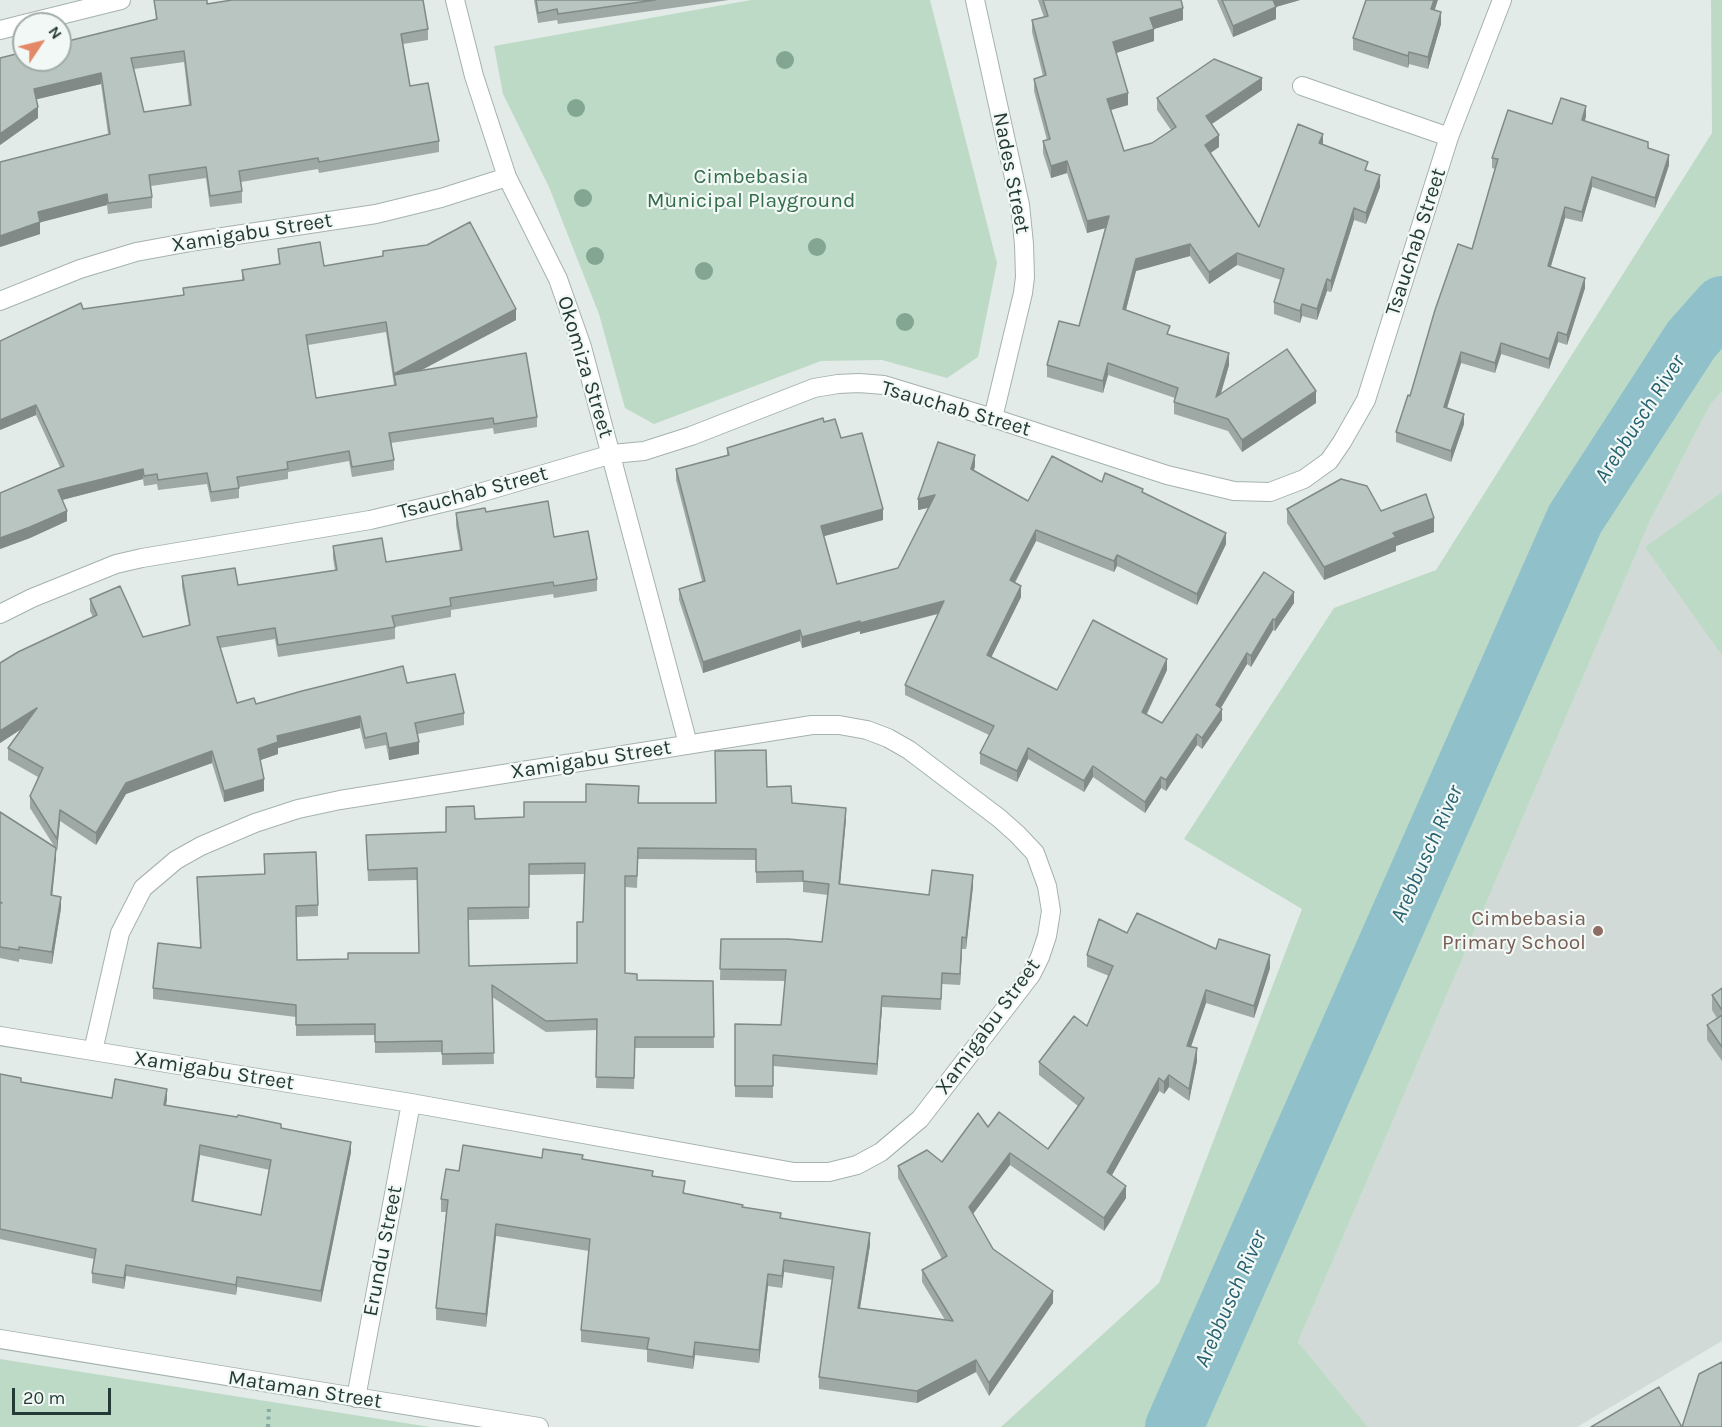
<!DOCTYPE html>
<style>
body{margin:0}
#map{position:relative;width:1722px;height:1427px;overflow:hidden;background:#e2ebe7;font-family:Karla,sans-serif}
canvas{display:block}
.north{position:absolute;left:12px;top:12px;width:60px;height:60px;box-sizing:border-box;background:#f2f8f5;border:2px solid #a0aca8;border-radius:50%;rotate:55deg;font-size:16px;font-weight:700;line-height:24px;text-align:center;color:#243a35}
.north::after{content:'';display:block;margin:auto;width:21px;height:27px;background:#e38968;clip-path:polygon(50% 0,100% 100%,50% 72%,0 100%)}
.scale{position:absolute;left:12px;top:1388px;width:99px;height:27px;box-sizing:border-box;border:3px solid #243a35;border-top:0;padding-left:8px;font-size:18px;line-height:21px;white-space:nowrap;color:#243a35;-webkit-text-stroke:4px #f2f8f5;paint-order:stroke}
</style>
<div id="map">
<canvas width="1722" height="1427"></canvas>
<div class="north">N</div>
<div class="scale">20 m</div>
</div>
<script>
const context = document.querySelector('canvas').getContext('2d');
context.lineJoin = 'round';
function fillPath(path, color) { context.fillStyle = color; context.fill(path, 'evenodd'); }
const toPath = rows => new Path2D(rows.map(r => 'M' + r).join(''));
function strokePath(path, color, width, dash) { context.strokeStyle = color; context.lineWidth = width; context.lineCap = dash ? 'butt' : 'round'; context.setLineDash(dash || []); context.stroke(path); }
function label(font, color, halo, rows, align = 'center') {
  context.font = font + ' Karla,sans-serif'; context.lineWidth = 4.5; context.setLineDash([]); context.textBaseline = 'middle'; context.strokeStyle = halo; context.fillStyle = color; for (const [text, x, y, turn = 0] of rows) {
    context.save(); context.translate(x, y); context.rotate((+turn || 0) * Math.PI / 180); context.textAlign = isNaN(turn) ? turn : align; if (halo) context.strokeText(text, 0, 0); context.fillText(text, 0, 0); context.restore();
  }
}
const built = toPath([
 [1722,391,1722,1341,1577,1427,1368,1427,1298,1342,1650,521,1710,405]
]);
const green = toPath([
 [751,0,930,0,997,263,978,357,947,378,882,360,821,361,654,424,625,408,599,314,549,187,503,94,494,46],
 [1711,0,1722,0,1722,391,1710,405,1650,521,1298,1342,1368,1427,1001,1427,1159,1283,1302,909,1184,839,1334,608,1436,570,1712,133],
 [1722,492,1722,655,1645,547],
 [0,1359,430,1427,0,1427]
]);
const river = toPath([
 [1174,1427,1575,519,1691,340,1722,305]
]);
const path = toPath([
 [268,1427,269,1407]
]);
const minor = toPath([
 [455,0,474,76,507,177,558,279,582,347,688,744],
 [975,0,1020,205,1024,244,1025,277,1023,293,993,418],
 [24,24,121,0],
 [0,30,24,24],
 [1302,86,1449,137],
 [0,301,80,269,136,252,196,241,376,214,441,198,507,177],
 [0,614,32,598,116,564,142,558,370,520,459,499,612,454,644,451,691,436,814,388,838,384,859,383,884,385,993,418,1167,475,1234,491,1270,492,1304,479,1329,461,1342,442,1366,400,1449,137,1502,0],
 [0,1036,93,1051,411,1103,794,1172,829,1172,857,1165,881,1152,920,1119,1031,975,1040,957,1047,936,1051,911,1047,886,1035,853,1017,834,999,818,909,750,888,738,867,730,839,725,812,725,340,800,298,809,255,823,201,846,176,860,143,888,120,933,93,1051],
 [0,1339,539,1427],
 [356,1398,411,1103]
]);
const trees = [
 [785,60],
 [576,108],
 [583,198],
 [664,201],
 [817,247],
 [595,256],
 [704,271],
 [905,322]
];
const wall = toPath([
 [154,0,207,0,207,4,428,29,428,40,403,44,410,86,439,141,439,152,319,173,318,169,241,182,242,191,242,203,210,207,206,178,151,186,152,197,152,208,108,214,107,205,40,222,40,234,0,247,108,134,101,84,36,99,38,118,0,145,0,58,156,20],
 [184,62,189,106,144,112,134,69],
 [534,0,729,0,558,24,557,20,538,23],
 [1038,0,1181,0,1183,20,1154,29,1154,41,1116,53,1128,105,1111,110,1124,151,1152,143,1171,130,1157,110,1157,98,1262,90,1211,124,1219,147,1210,153,1259,227,1323,145,1368,171,1380,187,1366,224,1354,220,1331,292,1327,291,1317,320,1302,316,1300,323,1274,314,1274,302,1281,280,1237,265,1209,284,1190,256,1136,271,1126,310,1170,335,1229,365,1221,394,1316,403,1242,452,1228,431,1174,414,1174,402,1175,398,1108,375,1103,393,1047,377,1047,365,1079,326,1105,228,1087,233,1067,173,1051,178,1043,153,1043,141,1047,140,1034,91,1034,79,1043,76,1032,32,1032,20,1044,17],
 [1217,0,1300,0,1276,7,1276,19,1233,37],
 [1435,10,1441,24,1428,69,1409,64,1408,68,1353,50,1353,38],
 [1586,116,1585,121,1648,148,1669,165,1655,208,1592,187,1582,222,1565,218,1551,266,1585,288,1567,345,1558,342,1549,369,1501,354,1495,373,1461,363,1447,408,1464,424,1451,462,1396,442,1396,432,1410,396,1472,249,1495,169,1492,168,1492,158,1552,124],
 [278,249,324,266,383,256,383,251,516,320,420,371,537,417,537,427,494,434,493,428,391,443,394,460,394,470,352,477,349,461,288,472,288,479,239,487,239,498,211,502,207,484,158,490,157,484,144,486,143,479,62,500,67,521,30,538,0,549,0,493,60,467,36,415,0,430,83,309,183,295,183,288,242,280,242,270,279,265],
 [386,332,394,385,316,398,308,345],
 [824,422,841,438,883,520,824,536,837,584,898,568,928,508,918,510,975,466,974,470,1028,501,1102,482,1143,493,1226,544,1197,605,1117,566,1114,572,1036,541,1015,583,1021,597,991,657,1057,690,1167,670,1147,714,1162,723,1264,572,1294,603,1275,631,1273,630,1251,667,1247,664,1221,708,1222,720,1202,749,1197,745,1166,791,1161,788,1145,813,1093,777,1084,792,1028,759,1017,782,980,764,980,753,989,735,905,695,905,685,938,614,860,634,860,631,802,648,800,641,703,673,679,600,679,589,702,581,676,480,676,469,727,455,727,448],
 [1287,509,1381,511,1434,532,1396,546,1396,551,1324,580,1287,523],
 [486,512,554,537,597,579,597,591,554,598,553,594,451,610,451,617,395,627,395,639,278,657,275,639,220,648,237,703,256,704,407,683,464,713,464,725,418,734,419,754,389,760,386,745,365,749,360,728,278,748,278,754,260,760,264,791,224,802,212,763,126,794,96,845,60,821,57,851,56,850,52,895,61,908,52,964,19,959,19,962,0,958,0,812,54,846,30,808,30,796,38,777,8,760,8,748,21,729,0,743,0,663,93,617,90,611,90,599,143,637,189,625,182,587,182,576,238,585,335,570,333,558,333,546,386,562,460,550,456,525,456,513],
 [767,787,792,803,846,819,840,885,929,895,973,886,966,949,962,949,960,985,942,984,941,1010,882,1007,877,1075,773,1066,773,1098,735,1097,735,1024,781,1025,785,981,720,980,721,939,822,942,828,895,803,892,803,882,756,883,756,860,638,859,637,888,625,887,625,973,637,980,713,981,714,1048,635,1048,634,1089,596,1088,597,1030,546,1032,492,997,494,1064,442,1065,442,1052,375,1053,375,1035,296,1036,296,1017,153,999,153,988,200,948,197,877,264,874,264,854,318,905,318,916,297,917,297,960,348,959,419,953,417,880,368,881,366,835,446,832,475,819,524,817,639,803,716,803],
 [584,874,583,922,577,963,469,966,468,920,529,919,529,875],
 [1127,933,1216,949,1270,968,1254,1018,1206,1003,1191,1047,1197,1061,1189,1101,1169,1087,1164,1094,1159,1091,1112,1175,1126,1198,1104,1231,1010,1165,973,1214,993,1249,1053,1303,989,1396,976,1372,917,1403,819,1389,819,1377,833,1280,784,1272,782,1288,768,1286,759,1363,695,1355,693,1369,647,1362,647,1350,581,1342,581,1330,589,1251,496,1236,486,1327,436,1320,436,1308,446,1212,441,1212,441,1199,459,1171,542,1158,583,1159,653,1176,685,1193,743,1207,870,1245,860,1308,945,1320,922,1282,922,1270,942,1259,898,1178,898,1166,942,1162,988,1127,1048,1149,1078,1106,1039,1075,1039,1062,1087,1026,1109,976,1087,967,1087,955],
 [1722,988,1722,1061,1707,1040,1707,1025,1717,1018,1712,1010,1712,995],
 [0,1074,21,1082,112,1098,167,1099,166,1105,281,1128,351,1152,321,1302,237,1287,236,1295,126,1276,124,1289,92,1283,92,1273,94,1259,0,1239],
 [200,1155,270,1170,261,1215,193,1202]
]);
const shadedWall = toPath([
 [1272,0,1300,0,1272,8],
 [1434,0,1438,0,1431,21,1431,9],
 [1276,7,1276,19,1233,37,1233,26],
 [1183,8,1183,20,1154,29,1154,41,1113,54,1113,42,1150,18],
 [1441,12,1441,24,1428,69,1428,57],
 [1409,52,1409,64,1408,68,1408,56],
 [101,73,101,84,34,100,34,89],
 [1262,78,1262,90,1206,128,1206,116],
 [1128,93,1128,105,1107,111,1107,99],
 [1586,106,1586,116,1582,130,1582,120],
 [38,107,38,118,0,145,0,134],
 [1323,134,1323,146,1319,143],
 [1219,135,1219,147,1205,157,1205,145],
 [1669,155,1669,165,1655,208,1655,198],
 [1067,161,1067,173,1051,178,1051,166],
 [1380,175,1380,187,1366,224,1366,213],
 [1592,177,1592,187,1582,222,1582,212],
 [107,194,107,205,38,223,38,212],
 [1565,207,1565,218,1548,276,1548,266],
 [1354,208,1354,220,1331,292,1331,281],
 [1109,216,1109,227,1087,233,1087,221],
 [40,222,40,234,0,247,0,236],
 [1190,244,1190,256,1136,271,1123,321,1123,309,1136,259],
 [1237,253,1237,265,1209,284,1209,272],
 [1585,278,1585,288,1567,345,1567,335],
 [1327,279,1327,291,1317,320,1317,309],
 [1302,304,1302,316,1300,323,1300,311],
 [516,309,516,320,395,384,394,375,394,385,394,374],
 [1558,332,1558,342,1549,369,1549,359],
 [1501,343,1501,354,1495,373,1495,363],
 [1461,352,1461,363,1444,417,1444,407],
 [1229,353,1229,365,1216,409,1216,397],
 [1108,363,1108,375,1103,393,1103,381],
 [1316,391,1316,403,1242,452,1242,440],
 [36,405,36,415,0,430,0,420],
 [1464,414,1464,424,1451,462,1451,451],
 [975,455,975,466,971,480,971,469],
 [143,469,143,479,58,501,58,490],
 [935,495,935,506,918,510,918,499],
 [883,509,883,520,821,537,821,526],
 [67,511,67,521,30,538,0,549,0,538],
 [1434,518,1434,532,1396,546,1396,551,1324,580,1324,567,1393,533],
 [1036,530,1036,541,1010,591,1010,580],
 [1226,533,1226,544,1197,605,1197,594],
 [1117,555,1117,566,1114,572,1114,561],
 [1021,586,1021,597,987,666,987,655],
 [1294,592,1294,603,1275,631,1275,620],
 [944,601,944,612,860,634,860,623],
 [1273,619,1273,630,1251,667,1251,656],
 [860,621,860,631,802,648,802,637],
 [800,630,800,641,703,673,703,662],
 [1247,653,1247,664,1216,716,1216,705],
 [1167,659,1167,670,1142,723,1142,712],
 [37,708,37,719,0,743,0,731],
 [1222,709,1222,720,1202,749,1202,738],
 [360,716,360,728,278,748,278,754,258,761,258,749,277,736],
 [1197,734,1197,745,1166,791,1166,780],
 [419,742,419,754,389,760,389,748],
 [1028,748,1028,759,1017,782,1017,771],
 [212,751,212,763,126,794,96,845,96,833,126,783],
 [1093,766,1093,777,1084,792,1084,781],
 [1161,777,1161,788,1145,813,1145,802],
 [264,779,264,791,224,802,224,791],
 [846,808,846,819,839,896,839,884],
 [60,810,60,821,57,851,57,839],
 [56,848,56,859,51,907,51,895],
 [973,875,973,886,966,949,966,938],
 [61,897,61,908,52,964,52,952],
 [962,937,962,949,960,985,960,974],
 [1270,955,1270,968,1254,1018,1254,1006],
 [1206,990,1206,1003,1187,1058,1187,1046],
 [882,996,882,1007,877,1075,877,1064],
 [1197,1048,1197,1061,1189,1101,1189,1089],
 [1169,1075,1169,1087,1164,1094,1164,1082],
 [1159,1078,1159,1091,1107,1184,1107,1172],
 [167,1089,167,1099,164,1115,164,1105],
 [351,1142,351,1152,321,1302,321,1291],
 [200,1145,200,1155,192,1212,192,1201],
 [1010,1153,1010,1165,969,1219,969,1207],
 [1126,1186,1126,1198,1104,1231,1104,1218],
 [496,1224,496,1236,486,1327,486,1314],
 [870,1233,870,1245,858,1320,858,1308],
 [784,1260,784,1272,782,1288,782,1276],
 [126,1265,126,1276,124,1289,124,1278],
 [768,1274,768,1286,759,1363,759,1350],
 [237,1277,237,1287,236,1295,236,1285],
 [1053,1291,1053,1303,989,1396,989,1383],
 [695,1342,695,1355,693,1369,693,1357],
 [976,1360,976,1372,917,1403,917,1391]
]);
const building = toPath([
 [154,0,207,0,207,4,232,0,423,0,428,29,401,34,410,86,428,83,439,141,319,162,318,158,239,171,242,191,210,196,206,167,149,175,152,197,108,203,107,194,38,212,40,222,0,236,0,162,110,134,101,73,34,89,38,107,0,134,0,58,24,52,24,60,60,60,60,43,157,19,154,0],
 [184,51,191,105,144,112,131,58,184,51],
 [536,0,655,0,558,14,557,9,538,13,536,0],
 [1043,0,1181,0,1183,8,1150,18,1154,29,1113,42,1128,93,1107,99,1124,151,1152,143,1176,127,1157,98,1214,59,1262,78,1206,116,1219,135,1205,145,1259,227,1298,124,1323,134,1319,143,1368,162,1365,170,1380,175,1366,213,1354,208,1331,281,1327,279,1317,309,1302,304,1300,311,1274,302,1284,269,1237,253,1209,272,1190,244,1136,259,1123,309,1170,326,1167,334,1229,353,1216,397,1287,349,1316,391,1242,440,1228,419,1174,402,1178,388,1108,363,1103,381,1047,365,1059,321,1079,326,1109,216,1087,221,1067,161,1051,166,1043,141,1050,139,1034,79,1046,75,1032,20,1048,16,1043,0],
 [1222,0,1273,0,1276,7,1233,26,1222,0],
 [1366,0,1434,0,1431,9,1441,12,1428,57,1409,52,1408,56,1353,38,1366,0],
 [1561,98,1586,106,1582,120,1648,142,1648,148,1669,155,1655,198,1592,177,1582,212,1565,207,1548,266,1585,278,1567,335,1558,332,1549,359,1501,343,1495,363,1461,352,1444,407,1464,414,1451,451,1396,432,1408,395,1410,396,1435,310,1458,244,1472,249,1498,159,1492,158,1508,110,1552,124,1561,98],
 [470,222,516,309,394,374,386,322,306,335,316,398,396,385,394,375,526,353,537,417,494,424,493,418,389,433,394,460,352,467,349,451,287,462,288,469,237,477,239,488,211,492,207,473,158,480,157,474,144,476,143,469,58,490,67,511,30,527,0,538,0,493,64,466,36,405,0,420,0,341,81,303,83,309,184,295,183,288,244,280,242,270,280,264,278,249,320,242,324,266,383,256,383,251,427,245,470,222],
 [823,418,824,422,835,419,841,438,862,433,883,509,821,526,837,584,898,568,935,495,918,499,938,442,975,455,971,469,1028,501,1052,456,1102,482,1105,473,1143,489,1142,492,1226,533,1197,594,1117,555,1114,561,1036,530,1010,580,1021,586,987,655,1057,690,1093,620,1167,659,1142,712,1162,723,1264,572,1294,592,1275,620,1273,619,1251,656,1247,653,1216,705,1222,709,1202,738,1197,734,1166,780,1161,777,1145,802,1093,766,1084,781,1028,748,1017,771,980,753,994,726,905,685,944,601,860,623,860,621,802,637,800,630,703,662,679,589,705,581,676,469,729,455,727,448,823,418],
 [1341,479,1367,486,1381,511,1426,494,1434,518,1393,533,1396,537,1324,567,1287,509,1341,479],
 [548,501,554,537,588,531,597,579,554,586,553,582,450,598,451,606,392,616,395,627,278,645,275,628,217,637,237,703,254,698,256,704,302,691,403,666,407,683,455,674,464,713,415,723,419,742,389,748,386,733,365,738,360,716,277,736,278,742,258,749,264,779,224,791,212,751,126,783,96,833,60,810,57,839,30,796,43,768,8,748,37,708,0,731,0,663,18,652,97,615,90,599,120,586,143,637,190,625,182,576,235,568,238,585,337,570,333,546,382,538,386,562,462,550,456,513,485,508,486,512,548,501],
 [766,750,767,787,791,786,792,803,846,808,839,884,929,895,932,870,973,875,966,938,962,937,960,974,942,973,941,999,882,996,877,1064,773,1055,773,1086,735,1086,735,1024,781,1025,786,970,720,969,721,939,788,939,822,942,829,884,803,881,803,871,756,872,756,849,638,848,637,876,625,876,625,973,637,974,637,980,713,981,714,1037,635,1037,634,1078,596,1077,597,1019,546,1021,492,985,494,1053,442,1054,442,1041,375,1042,375,1024,296,1025,296,1005,153,988,158,943,201,948,197,877,265,874,264,854,316,852,318,905,296,906,297,960,348,959,348,953,419,953,417,868,368,870,366,835,446,832,446,807,474,806,475,819,524,817,524,802,586,802,586,784,639,786,638,803,716,803,715,751,766,750],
 [585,863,583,922,577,922,577,963,469,966,468,908,529,907,529,864,585,863],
 [0,812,56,848,51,895,61,897,52,952,19,947,19,950,0,947,0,903,2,903,0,902,0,812],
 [1137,913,1216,949,1219,939,1270,955,1254,1006,1206,990,1187,1046,1197,1048,1189,1089,1169,1075,1164,1082,1159,1078,1107,1172,1126,1186,1104,1218,1010,1153,969,1207,993,1249,1053,1291,989,1383,976,1360,917,1391,819,1377,834,1267,784,1260,782,1276,768,1274,759,1350,695,1342,693,1357,647,1349,649,1338,581,1330,590,1239,496,1224,486,1314,436,1308,448,1200,441,1199,446,1169,459,1171,463,1145,542,1158,543,1149,583,1155,582,1159,653,1171,652,1176,685,1181,683,1193,743,1205,742,1207,781,1213,780,1218,870,1233,858,1308,953,1321,922,1270,947,1256,898,1166,927,1150,942,1162,978,1113,988,1127,999,1112,1048,1149,1084,1098,1039,1062,1074,1016,1087,1026,1113,966,1087,955,1099,919,1127,933,1137,913],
 [1722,988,1722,1010,1712,995,1722,988],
 [1722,1015,1722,1047,1707,1025,1722,1015],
 [0,1074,21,1078,21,1082,112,1098,115,1079,167,1089,164,1105,237,1117,238,1115,281,1124,281,1128,351,1142,321,1291,237,1277,236,1285,126,1265,124,1278,92,1273,96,1249,0,1229,0,1074],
 [200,1145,271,1160,261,1215,192,1201,200,1145],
 [1722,1362,1722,1427,1682,1427,1699,1374,1722,1362],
 [1659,1387,1682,1427,1591,1427,1659,1387]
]);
const markers = [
 [1598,931,6,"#8d6e63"]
];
const streetNames = [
 ["Nades Street",1011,173,79],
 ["Xamigabu Street",252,233,-9],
 ["Tsauchab Street",1416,242,-72],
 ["Okomiza Street",585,367,73],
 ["Tsauchab Street",956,409,16],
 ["Tsauchab Street",473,493,-15],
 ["Xamigabu Street",591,760,-9],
 ["Xamigabu Street",988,1027,-54],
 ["Xamigabu Street",214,1071,9],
 ["Erundu Street",383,1251,-79],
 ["Mataman Street",305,1390,9]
];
const parkNames = [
 ["Cimbebasia",751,177],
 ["Municipal Playground",751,201]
];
const educationNames = [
 ["Cimbebasia",1586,919],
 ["Primary School",1586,943]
];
const waterNames = [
 ["Arebbusch River",1640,419,-57],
 ["Arebbusch River",1427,854,-66],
 ["Arebbusch River",1231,1299,-66]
];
fillPath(built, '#d1dad6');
fillPath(green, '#bddac6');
strokePath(river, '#90c0ca', 58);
strokePath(minor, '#a5b2ae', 20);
strokePath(path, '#86aba0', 4, [3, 4.5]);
strokePath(minor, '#fff', 18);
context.fillStyle = '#82a691';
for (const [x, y] of trees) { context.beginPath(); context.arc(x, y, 9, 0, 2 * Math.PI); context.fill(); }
fillPath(wall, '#9ea9a5');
fillPath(shadedWall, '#818a86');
fillPath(building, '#b8c5c0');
strokePath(building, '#818a86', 1.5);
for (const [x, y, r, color] of markers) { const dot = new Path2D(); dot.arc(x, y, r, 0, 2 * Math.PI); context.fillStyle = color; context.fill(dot); strokePath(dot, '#f2f8f5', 2); }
label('21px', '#243a35', '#f2f8f5', streetNames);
label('21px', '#336d4a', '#f2f8f5', parkNames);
label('21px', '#785e54', '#f2f8f5', educationNames, 'right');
label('italic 22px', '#256170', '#f2f8f5', waterNames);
</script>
